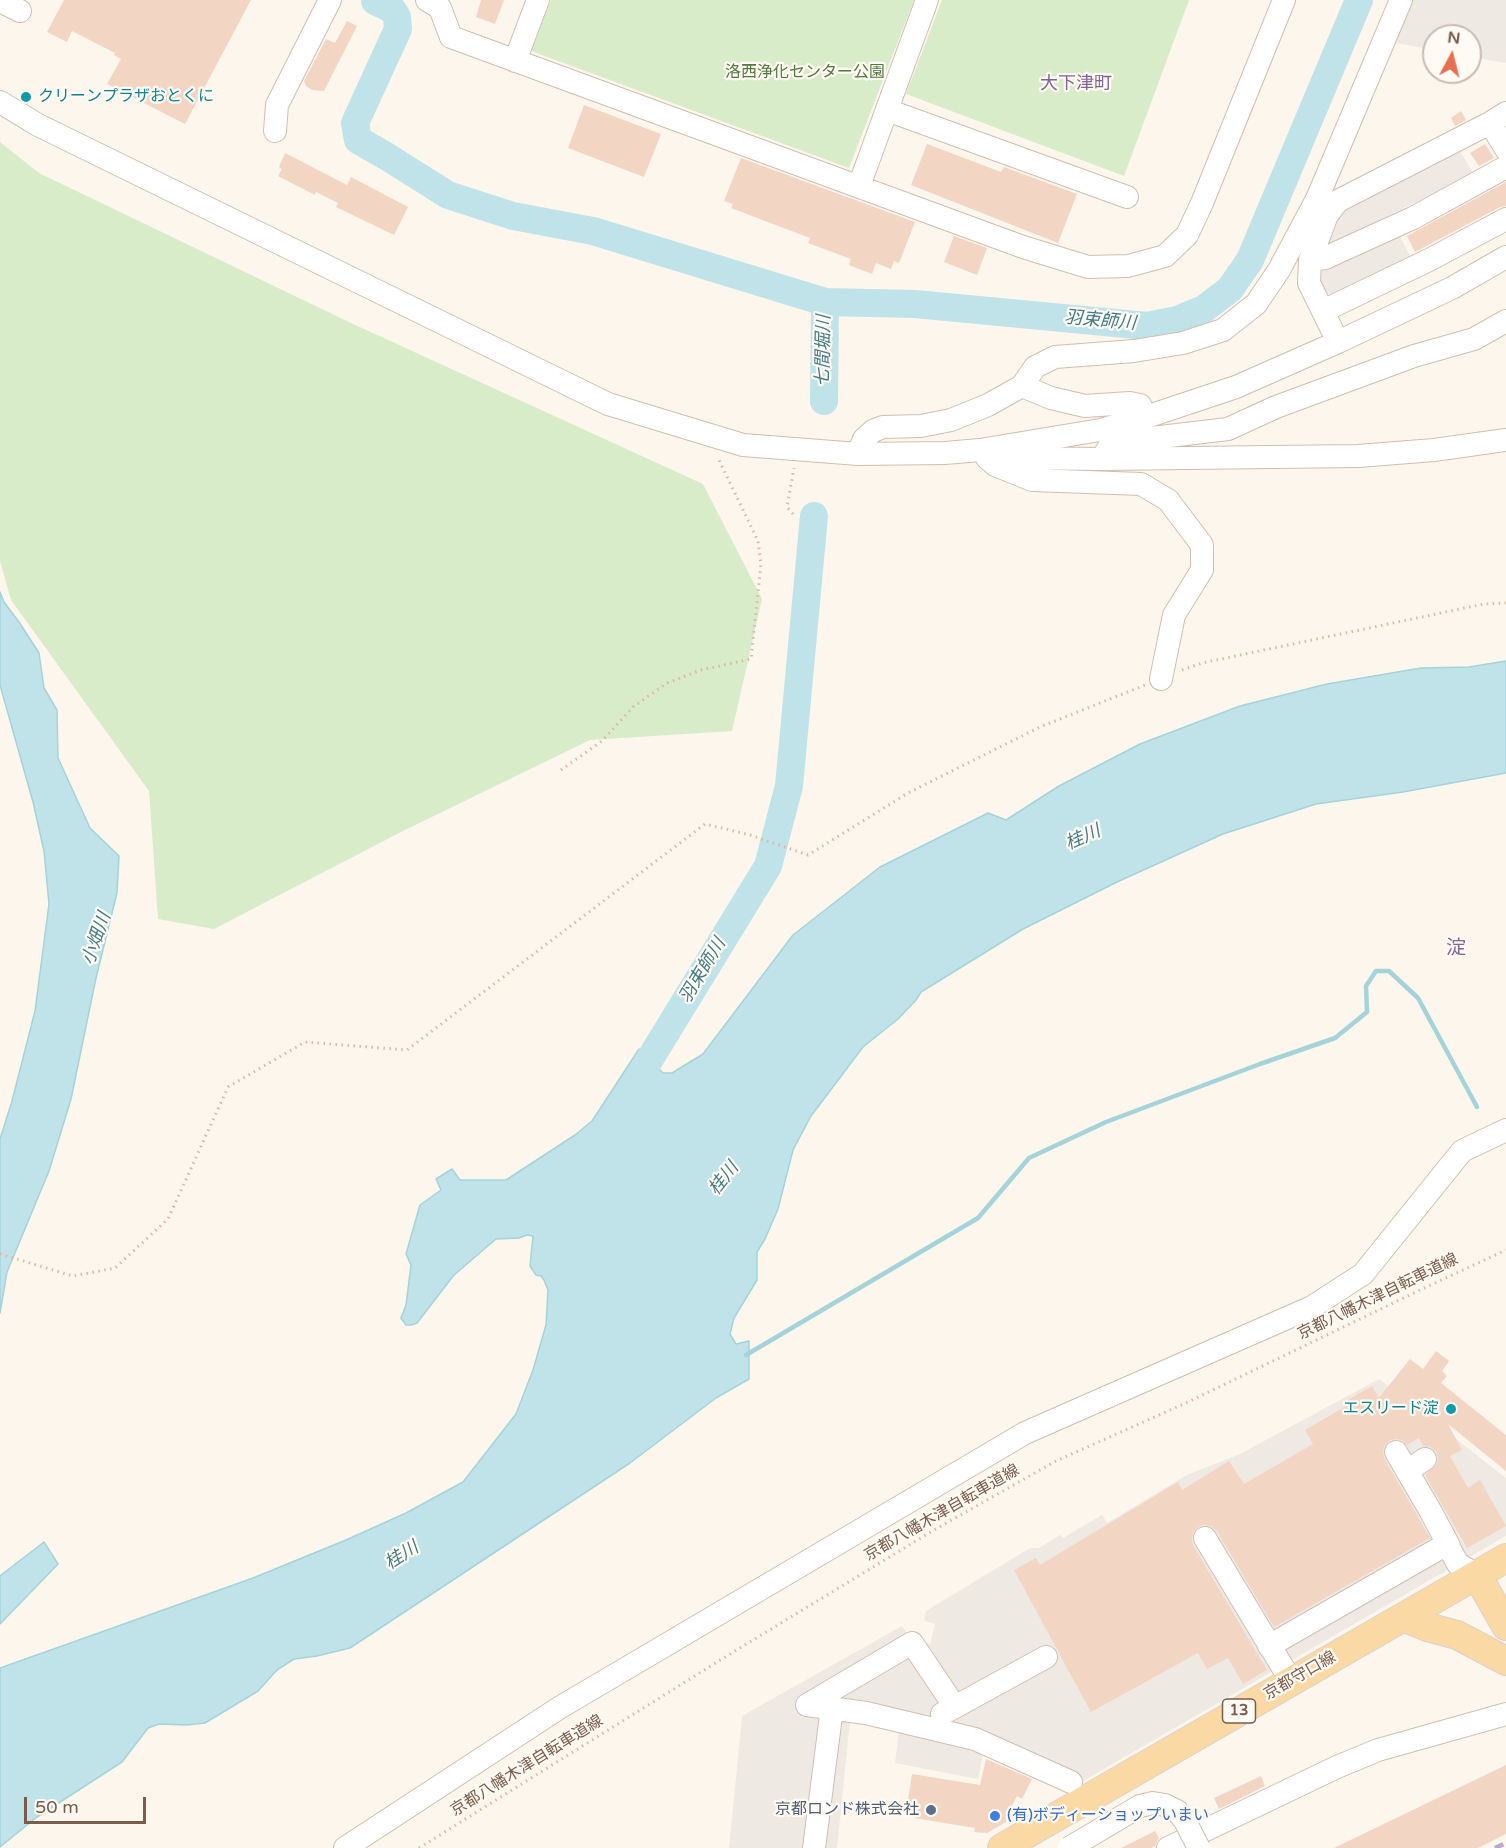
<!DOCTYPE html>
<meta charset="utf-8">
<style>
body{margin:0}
#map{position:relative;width:1506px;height:1848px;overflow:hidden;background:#fdf6ec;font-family:"Varela Round",sans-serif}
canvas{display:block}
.north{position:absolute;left:1422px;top:24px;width:60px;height:60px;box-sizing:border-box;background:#fffaf3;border:2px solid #cabbb1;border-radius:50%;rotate:7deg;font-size:16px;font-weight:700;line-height:24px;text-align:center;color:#7a5c4d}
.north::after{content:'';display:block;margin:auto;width:21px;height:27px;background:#e76f51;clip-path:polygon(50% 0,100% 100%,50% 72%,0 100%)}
.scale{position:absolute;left:24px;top:1797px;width:122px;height:27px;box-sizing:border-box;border:3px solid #7a5c4d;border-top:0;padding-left:8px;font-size:18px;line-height:21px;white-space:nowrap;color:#7a5c4d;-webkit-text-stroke:4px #fffaf3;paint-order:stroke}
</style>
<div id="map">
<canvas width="1506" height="1848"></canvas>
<div class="north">N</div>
<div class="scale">50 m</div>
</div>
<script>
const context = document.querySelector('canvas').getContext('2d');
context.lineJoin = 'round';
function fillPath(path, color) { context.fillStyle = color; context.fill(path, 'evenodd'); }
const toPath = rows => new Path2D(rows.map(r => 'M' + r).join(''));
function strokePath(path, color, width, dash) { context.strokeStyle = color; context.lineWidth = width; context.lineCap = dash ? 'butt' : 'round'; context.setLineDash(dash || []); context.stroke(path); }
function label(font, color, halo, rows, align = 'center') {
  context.font = font + ' "Varela Round","Noto Sans JP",sans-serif'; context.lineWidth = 4.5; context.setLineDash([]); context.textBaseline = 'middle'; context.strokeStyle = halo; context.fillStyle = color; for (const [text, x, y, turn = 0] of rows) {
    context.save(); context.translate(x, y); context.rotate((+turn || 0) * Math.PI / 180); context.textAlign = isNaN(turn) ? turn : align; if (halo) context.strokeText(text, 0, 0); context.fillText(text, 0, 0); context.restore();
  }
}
const industrial = toPath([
 [1408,0,1506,0,1506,63,1470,57,1470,36,1434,36,1434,50,1390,42],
 [1457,146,1473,173,1329,246,1321,244,1333,216],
 [1397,231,1411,258,1332,295,1323,291,1317,275,1322,265],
 [1379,1379,1506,1478,1506,1536,1071,1788,984,1749,978,1779,895,1763,899,1731,850,1721,837,1848,729,1848,742,1716,902,1626,910,1638,930,1644,935,1624,924,1621,926,1611,1030,1548,1039,1548,1060,1535,1063,1538,1102,1515,1107,1523,1187,1475,1240,1454]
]);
const green = toPath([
 [551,0,914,0,849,168,531,51],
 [942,0,1189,0,1124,176,906,94],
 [0,142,39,173,351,323,703,484,762,599,732,731,590,740,403,831,214,929,158,919,149,791,11,600,0,561]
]);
const water = toPath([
 [0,592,4,602,19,622,39,653,44,688,57,710,58,758,90,828,119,856,117,893,96,978,71,1099,49,1171,7,1272,0,1313,0,1139,12,1101,35,1011,49,904,44,851,33,802,0,685,0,592],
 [1506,661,1506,773,1403,792,1316,804,1223,834,1117,882,1023,929,921,992,916,1000,898,1019,863,1047,811,1116,793,1150,778,1209,765,1239,757,1252,757,1280,734,1318,730,1334,736,1344,749,1341,749,1379,716,1398,630,1463,350,1648,317,1656,294,1659,277,1670,258,1691,205,1723,187,1725,159,1724,148,1728,122,1762,37,1817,0,1847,0,1668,253,1578,346,1540,406,1513,463,1482,516,1414,533,1370,546,1325,548,1290,544,1280,541,1276,536,1275,530,1266,533,1236,527,1235,519,1238,496,1239,454,1275,417,1323,411,1325,406,1325,401,1318,406,1305,411,1265,406,1254,420,1205,441,1190,436,1179,452,1169,460,1180,506,1180,575,1135,592,1121,639,1049,663,1073,672,1073,703,1054,793,935,880,867,988,813,1006,820,1059,786,1140,744,1240,706,1327,684,1421,668,1469,667,1506,661],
 [44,1542,58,1564,0,1624,0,1576,44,1542]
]);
const stream = toPath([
 [746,1355,978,1218,1029,1158,1106,1122,1260,1064,1335,1038,1367,1012,1366,986,1376,971,1389,971,1418,998,1477,1107]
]);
const river = toPath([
 [375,1,392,9,397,17,398,29,355,123,358,140,386,156,448,195,513,216,593,231,825,302,915,304,1147,326,1177,320,1204,309,1230,289,1250,260,1359,0],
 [824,401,825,302],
 [629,1093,768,866,789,786,814,516]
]);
const building = toPath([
 [64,0,251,0,185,124,107,84,121,59,114,55,115,53,72,31,67,42,47,32],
 [481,0,504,0,495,24,476,17],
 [347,21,357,26,324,91,312,90,306,86,304,81,326,39,335,43],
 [584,105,661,134,644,177,568,148],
 [1461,111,1466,120,1455,126,1451,118],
 [927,144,1001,172,1004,167,1077,194,1058,243,911,185],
 [1485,144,1494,158,1479,166,1470,153],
 [285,153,347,185,351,177,408,207,394,235,336,207,338,203,316,192,315,195,278,176,282,169,279,167],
 [741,158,915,222,899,263,894,261,891,269,876,263,872,274,849,265,851,259,808,243,810,238,731,208,733,204,724,201],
 [1506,182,1506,206,1500,207,1415,252,1407,236],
 [954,236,987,248,977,275,944,262],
 [1436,1351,1449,1361,1442,1371,1447,1376,1441,1383,1506,1435,1506,1471,1448,1424,1462,1450,1450,1456,1468,1488,1480,1480,1506,1526,1467,1548,1425,1475,1437,1464,1438,1458,1436,1451,1430,1447,1423,1446,1419,1438,1407,1445,1402,1440,1395,1439,1390,1440,1384,1446,1383,1453,1384,1458,1430,1538,1274,1627,1217,1531,1211,1526,1204,1525,1199,1526,1193,1532,1192,1539,1193,1545,1267,1670,1243,1684,1228,1658,1207,1669,1198,1653,1091,1712,1014,1570,1036,1558,1040,1565,1178,1482,1182,1490,1229,1461,1244,1484,1313,1444,1305,1430,1348,1405,1346,1401,1372,1386,1379,1398,1410,1359,1423,1369],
 [986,1759,1032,1779,1022,1799,1017,1796,1007,1815,1006,1822,987,1833,974,1832,975,1828,914,1818,915,1814,906,1813,912,1774,980,1785],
 [1506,1765,1506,1834,1478,1848,1334,1848],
 [1261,1776,1265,1786,1219,1809,1214,1798],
 [1155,1831,1159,1838,1155,1846,1151,1848,1121,1848]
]);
const path = toPath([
 [793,514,787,507,794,468],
 [1182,670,1202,663,1484,604,1506,603],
 [561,770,602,741,633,707,667,683,701,670,751,659,761,564,758,541,718,458],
 [0,1254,73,1276,115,1268,168,1219,228,1087,305,1042,407,1050,705,824,750,835,808,855,908,793,1040,727,1145,685],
 [419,1848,730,1654,934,1530,1056,1461,1188,1402,1418,1291,1506,1250]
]);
const minor = toPath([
 [427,0,440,8,451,37,1023,247,1088,267,1128,266,1165,256,1187,235,1202,203,1284,0],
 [0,1,20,11],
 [515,61,538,0],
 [0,102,38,125,608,404,743,445,858,454,945,453,980,450,1100,430,1146,417,1236,387,1338,342,1452,288,1506,257],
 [887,110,1127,197],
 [1490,123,1506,149],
 [275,131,277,105,330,0],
 [859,186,927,0],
 [1310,260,1325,258,1413,218,1506,167],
 [1323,311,1429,260,1506,219],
 [1338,342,1309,283,1310,260,1327,215,1338,201,1490,123,1506,113],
 [1022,386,1051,398,1085,406,1130,403,1140,405,1146,417],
 [858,454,864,439,873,431,883,427,921,426,951,420,988,405,1022,386,1035,367,1055,357,1134,351,1183,343,1223,330,1256,304,1279,270,1317,199,1401,0],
 [1005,455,1016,458,1103,459,1358,456,1434,450,1506,440],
 [1103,457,1113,440,1152,438,1228,429,1276,407,1414,356,1474,339,1506,321],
 [987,458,995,465,1032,480,1141,484,1168,500,1202,545,1202,570,1174,615,1161,679],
 [1396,1452,1431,1512,1449,1546],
 [1407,1471,1425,1459],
 [1205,1538,1291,1681],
 [1269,1646,1447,1544,1458,1564,1477,1575],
 [807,1705,866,1713,975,1739,1071,1782],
 [807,1705,912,1643,955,1707],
 [942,1714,1046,1657],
 [345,1848,559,1708,1025,1433,1312,1307,1363,1274,1462,1151,1506,1130],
 [814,1848,832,1708],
 [1168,1848,1337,1767,1378,1750,1506,1714]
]);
const major = toPath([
 [1477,1575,1506,1626],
 [1403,1617,1427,1627,1457,1635,1506,1661],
 [1002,1848,1506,1558]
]);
const rail = toPath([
 [1495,1848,1506,1843]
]);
const minorBridge = toPath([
 [1069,1848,1140,1806,1153,1803,1165,1805,1177,1811,1185,1821,1199,1848]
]);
const markers = [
 [26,97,6,"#0f9aa8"],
 [1451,1409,6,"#0f9aa8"],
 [931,1810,6,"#5c6f8a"],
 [995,1816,6,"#3f7fe0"]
];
const shields = [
 [1239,1711,33]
];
const shieldNames = [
 ["13",1239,1711]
];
const parkNames = [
 ["洛西浄化センター公園",805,73]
];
const cultureNames = [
 ["クリーンプラザおとくに",38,97],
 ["エスリード淀",1439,1409,"right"]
];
const streetNames = [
 ["京都八幡木津自転車道線",1378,1297,-26],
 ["京都八幡木津自転車道線",942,1513,-30],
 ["京都守口線",1300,1676,-30],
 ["京都八幡木津自転車道線",527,1766,-32]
];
const serviceNames = [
 ["京都ロンド株式会社",919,1810]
];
const shopNames = [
 ["(有)ボディーショップいまい",1007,1816]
];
const neighbourhoodNames = [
 ["大下津町",1076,84]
];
const waterNames = [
 ["羽束師川",1100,321,5],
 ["七間堀川",824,351,-89],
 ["桂川",1083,838,-24],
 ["小畑川",97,939,-71],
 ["羽束師川",703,971,-59],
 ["桂川",724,1179,-52],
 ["桂川",402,1556,-33]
];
const quarterNames = [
 ["淀",1456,949]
];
fillPath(industrial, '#efe9e4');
fillPath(green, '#d8ecc9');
fillPath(water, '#bfe3e8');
strokePath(water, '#a5d3da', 1.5);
strokePath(stream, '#a5d3da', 4.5);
strokePath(river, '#bfe3e8', 28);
fillPath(building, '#f3d5c3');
strokePath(minor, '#d1beb0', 24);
strokePath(major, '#dad1cd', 30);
strokePath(path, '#d9b8a5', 3, [1.5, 4.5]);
strokePath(minor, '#fff', 22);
strokePath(major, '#fbd9a5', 28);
strokePath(rail, '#b9a8c9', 4.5, [9, 6]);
strokePath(minorBridge, '#d1beb0', 24, []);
strokePath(minorBridge, '#fff', 22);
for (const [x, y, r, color] of markers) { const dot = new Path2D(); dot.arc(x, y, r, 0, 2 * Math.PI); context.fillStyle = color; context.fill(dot); strokePath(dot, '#fffaf3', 2); }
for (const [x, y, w] of shields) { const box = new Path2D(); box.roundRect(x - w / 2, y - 12, w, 24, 4.5); context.fillStyle = '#fffaf3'; context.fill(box); strokePath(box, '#7a5c4d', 1.5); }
label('bold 15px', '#7a5c4d', null, shieldNames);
label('16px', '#537a41', '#fffaf3', parkNames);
label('16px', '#0d838f', '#fffaf3', cultureNames, 'left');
label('16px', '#7a5c4d', '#fffaf3', streetNames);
label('16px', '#4e5e75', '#fffaf3', serviceNames, 'right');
label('16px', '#366cbe', '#fffaf3', shopNames, 'left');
label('18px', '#846695', '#fffaf3', neighbourhoodNames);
label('italic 18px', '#437c86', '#fffaf3', waterNames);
label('20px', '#846695', '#fffaf3', quarterNames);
</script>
